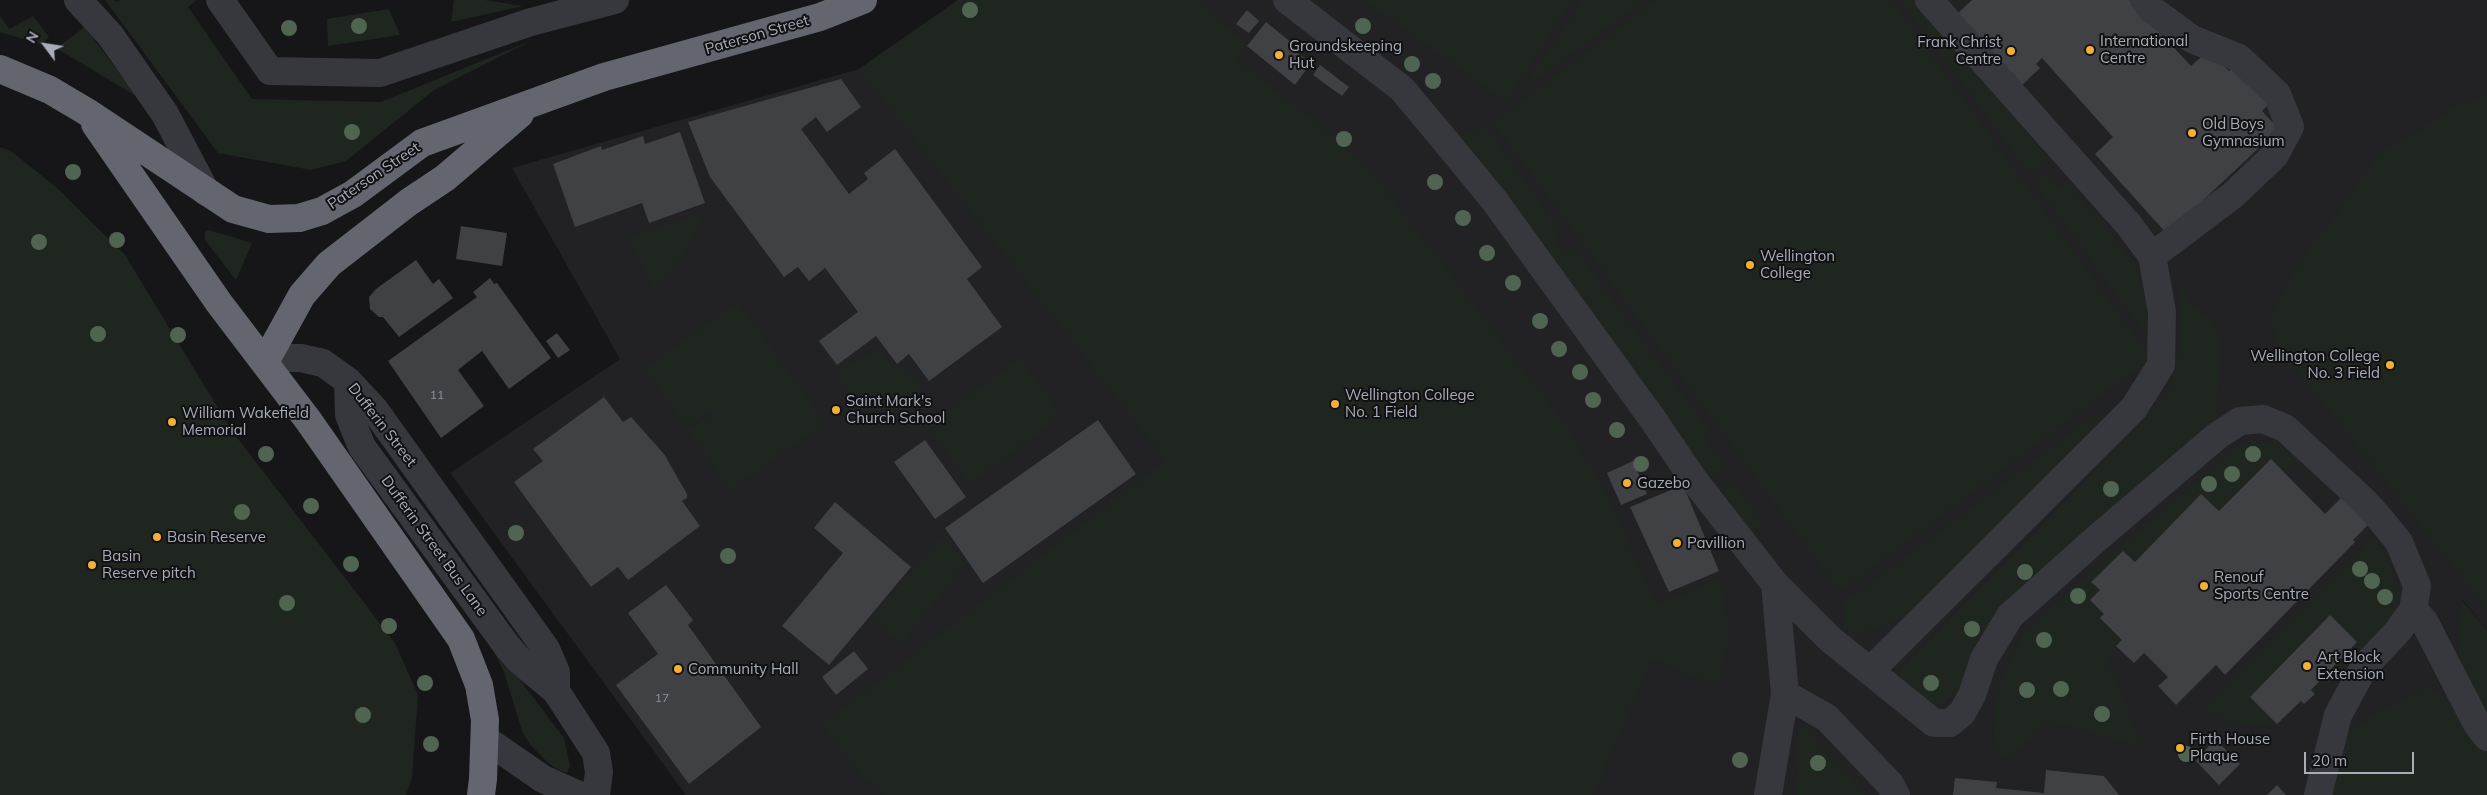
<!DOCTYPE html>
<style>
body{margin:0}
#map{position:relative;width:2487px;height:795px;overflow:hidden;background:#161618;font-family:Mulish,sans-serif}
canvas{display:block}
.north{position:absolute;left:20px;top:20px;width:50px;height:50px;-webkit-text-stroke:4px #111113;paint-order:stroke;rotate:301deg;font-size:14px;font-weight:700;line-height:20px;text-align:center;color:#a8adb8}
.north::after{content:'';display:block;margin:auto;width:18px;height:22px;background:#a8adb8;clip-path:polygon(50% 0,100% 100%,50% 72%,0 100%)}
.scale{position:absolute;left:2304px;top:752px;width:110px;height:22px;box-sizing:border-box;border:2px solid #a8adb8;border-top:0;padding-left:6px;font-size:15px;line-height:18px;white-space:nowrap;color:#a8adb8;-webkit-text-stroke:4px #111113;paint-order:stroke}
</style>
<div id="map">
<canvas width="2487" height="795"></canvas>
<div class="north">N</div>
<div class="scale">20 m</div>
</div>
<script>
const context = document.querySelector('canvas').getContext('2d');
context.lineJoin = 'round';
function fillPath(path, color) { context.fillStyle = color; context.fill(path, 'evenodd'); }
const toPath = rows => new Path2D(rows.map(r => 'M' + r).join(''));
function strokePath(path, color, width, dash) { context.strokeStyle = color; context.lineWidth = width; context.lineCap = dash ? 'butt' : 'round'; context.setLineDash(dash || []); context.stroke(path); }
function label(font, color, halo, rows, align = 'center') {
  context.font = font + ' Mulish,sans-serif'; context.lineWidth = 4; context.setLineDash([]); context.textBaseline = 'middle'; context.strokeStyle = halo; context.fillStyle = color; for (const [text, x, y, turn = 0] of rows) {
    context.save(); context.translate(x, y); context.rotate((+turn || 0) * Math.PI / 180); context.textAlign = isNaN(turn) ? turn : align; if (halo) context.strokeText(text, 0, 0); context.fillText(text, 0, 0); context.restore();
  }
}
const built = toPath([
 [958,0,2487,0,2487,630,2463,600,2468,706,2401,795,686,795,450,473,620,359,512,168,859,69]
]);
const green = toPath([
 [105,0,114,0,116,2,120,0,197,0,188,7,252,99,381,102,533,40,434,90,346,161,311,170,218,153],
 [454,0,485,0,523,6,451,22],
 [958,0,1196,0,1246,43,1236,59,1312,118,1373,173,1568,428,1608,496,1656,605,1720,577,1729,623,1728,645,1717,684,1711,684,1652,659,1593,795,885,795,862,776,821,725,1166,461,859,69],
 [1364,0,1572,0,1506,102],
 [1583,0,1645,0,1520,92],
 [1656,0,1892,0,2151,358,1840,592,1493,122],
 [1901,0,1920,0,2048,158,2031,172,2029,169,2026,170],
 [389,9,400,35,328,46,327,19],
 [0,16,9,29,33,16,49,37,42,45,0,32],
 [85,27,136,96,56,48],
 [2487,95,2487,609,2276,344,2270,315,2309,248,2337,214,2380,152,2410,136,2456,106],
 [1484,124,1561,231,1553,238,1566,254,1574,247,1709,430,1705,438,1726,467,1709,480,1455,135,1472,132],
 [0,147,11,151,56,187,125,255,232,431,395,643,418,695,412,778,406,795,0,795],
 [2046,173,2059,189,2066,180,2136,265,2149,313,2146,335,2033,182],
 [705,212,689,246,655,290,629,237],
 [209,230,252,243,236,280,205,240,205,232],
 [2180,278,2190,304,2213,321,2222,341,2216,419,1967,672,1956,692,1941,705,1931,706,1899,677,1901,670,2136,430,2168,391,2175,371,2180,339],
 [738,302,825,423,730,490,688,431,715,412,712,409,686,428,645,368],
 [879,350,890,365,905,369,923,388,891,412,870,407,841,385,841,366],
 [1020,358,1062,416,970,484,928,426],
 [2109,405,2090,430,2004,520,1904,616,1860,635,1842,628,1845,602],
 [2258,441,2282,447,2300,459,2285,474,2219,511,2201,494,2135,562,2122,551,2091,581,2100,590,2091,600,2104,614,2100,618,2122,640,2107,658,2139,737,2145,743,2140,747,2051,721,2011,756,2002,755,1993,738,1998,691,2009,661,2022,636,2082,580,2237,447],
 [1729,477,1764,522,1748,535,1712,490],
 [942,536,966,563,901,645,871,619],
 [2373,537,2388,559,2400,590,2399,607,2382,631,2314,693,2311,690,2357,642,2329,615,2250,697,2277,724,2275,726,2224,721,2220,717,2216,720,2204,708],
 [2462,600,2487,630,2487,795,2330,795,2342,734,2425,686,2468,706,2458,646],
 [484,632,564,738,570,766,567,773,560,771,548,763,529,743,522,731,504,672],
 [1804,726,1822,747,1867,795,1795,795,1798,771,1798,732]
]);
const building = toPath([
 [1972,0,2129,0,2191,66,2208,51,2229,71,2235,65,2270,103,2262,111,2279,129,2167,234,2095,154,2113,137,2042,58,2036,64,2040,68,2021,86,1957,14],
 [1247,10,1259,21,1249,33,1236,24],
 [1266,22,1292,43,1289,47,1311,63,1295,85,1247,46],
 [1320,65,1349,87,1342,96,1313,75],
 [841,79,861,107,827,132,816,117,801,129,849,194,868,179,864,173,895,149,982,267,967,279,1002,327,929,381,909,354,897,364,876,336,837,365,819,341,858,312,825,268,809,281,798,267,784,277,710,177,688,122],
 [680,132,705,203,649,223,642,203,575,227,553,164,601,146,602,150,643,136,645,144],
 [461,226,507,233,502,266,456,259],
 [416,260,433,284,439,279,453,298,399,337,383,317,379,317,370,309,369,297,376,289],
 [490,278,494,284,497,283,551,358,509,389,482,351,458,370,484,406,441,438,388,361,477,297,473,292],
 [557,333,570,350,558,358,546,341],
 [604,397,623,422,631,417,664,454,687,494,687,498,682,501,700,526,628,580,618,567,591,587,514,482,543,461,533,449],
 [1098,420,1136,474,983,583,945,528],
 [925,440,966,497,935,519,894,462],
 [2271,459,2325,514,2342,497,2368,525,2353,540,2355,542,2225,675,2216,665,2176,705,2158,686,2168,677,2144,653,2134,663,2116,646,2122,640,2100,618,2104,614,2090,600,2100,590,2091,582,2123,551,2135,562,2201,494,2219,511],
 [1633,461,1647,494,1621,505,1607,473],
 [1683,485,1719,571,1669,592,1630,507],
 [835,502,911,567,829,665,782,626,843,553,814,528],
 [666,585,693,620,688,625,761,727,689,784,616,685,658,654,628,613],
 [2330,615,2357,642,2311,690,2315,694,2304,704,2301,701,2277,724,2250,697],
 [854,651,868,669,836,695,822,677],
 [2215,739,2240,764,2219,785,2196,761],
 [2046,770,2104,776,2119,795,1953,795,1955,778,1997,782,1996,788,2044,793],
 [2277,785,2286,795,2267,795]
]);
const minor = toPath([
 [78,0,110,35,165,114,206,192],
 [220,0,270,71,380,73,531,22,615,0],
 [1287,0,1402,89,1443,138,1494,200,1654,421,1694,480,1775,584,1830,639,1934,723,1950,723,1962,713,1972,695,1984,659,2010,616,2096,539,2217,436,2240,421,2263,419,2285,428,2366,503,2381,520,2399,542,2417,586,2413,610,2398,631,2364,667,2338,715,2318,795],
 [2144,0,2151,9,2192,39,2239,58,2277,94,2290,127,2275,155,2233,195,2152,256],
 [265,362,283,358,301,358,323,363,348,381,374,409,546,649,556,672,556,691,596,753,599,772,596,795],
 [348,381,349,415,362,447,507,646,520,661,556,691],
 [2413,610,2424,621,2477,724,2487,737],
 [1871,670,2134,408,2161,365,2162,312,2152,256,2129,225,1929,0],
 [1785,694,1827,718,1890,784,1896,795],
 [485,739,543,779,579,795],
 [1768,795,1785,694,1775,584]
]);
const highway = toPath([
 [0,69,50,90,87,112,233,209,269,219,299,218,322,211,353,194,422,143,604,77,820,17,863,0],
 [95,124,219,303,308,420,461,639,479,685,485,720,483,779,481,795],
 [265,362,302,295,329,264,409,202,445,178,520,114]
]);
const trees = [
 [970,10],
 [359,26],
 [1363,26],
 [289,28],
 [1412,64],
 [1433,81],
 [352,132],
 [1344,139],
 [73,172],
 [1435,182],
 [1463,218],
 [117,240],
 [39,242],
 [1487,253],
 [1513,283],
 [1540,321],
 [98,334],
 [178,335],
 [1559,349],
 [1580,372],
 [1593,400],
 [1617,430],
 [266,454],
 [2253,454],
 [1641,464],
 [2232,474],
 [2209,484],
 [2111,489],
 [311,506],
 [242,512],
 [516,533],
 [728,556],
 [351,564],
 [2360,569],
 [2025,572],
 [2372,581],
 [2078,596],
 [2385,597],
 [287,603],
 [389,626],
 [1972,629],
 [2044,640],
 [425,683],
 [1931,683],
 [2061,689],
 [2027,690],
 [2102,714],
 [363,715],
 [431,744],
 [2186,754],
 [1740,760],
 [1818,763]
];
const markers = [
 [2090,50,5,"#f2b134"],
 [2011,51,5,"#f2b134"],
 [1279,55,5,"#f2b134"],
 [2192,133,5,"#f2b134"],
 [1750,265,5,"#f2b134"],
 [2390,365,5,"#f2b134"],
 [1335,404,5,"#f2b134"],
 [836,410,5,"#f2b134"],
 [172,422,5,"#f2b134"],
 [1627,483,5,"#f2b134"],
 [157,537,5,"#f2b134"],
 [1677,543,5,"#f2b134"],
 [92,565,5,"#f2b134"],
 [2204,586,5,"#f2b134"],
 [2307,666,5,"#f2b134"],
 [678,669,5,"#f2b134"],
 [2180,748,5,"#f2b134"]
];
const numberNames = [
 ["11",437,395],
 ["17",662,698]
];
const streetNames = [
 ["Paterson Street",757,35,-16],
 ["Paterson Street",374,176,-34],
 ["Dufferin Street",382,425,52],
 ["Dufferin Street Bus Lane",434,546,54]
];
const poiNames = [
 ["International",2100,41],
 ["Centre",2100,58],
 ["Frank Christ",2001,42,"right"],
 ["Centre",2001,59,"right"],
 ["Groundskeeping",1289,46],
 ["Hut",1289,63],
 ["Old Boys",2202,124],
 ["Gymnasium",2202,141],
 ["Wellington",1760,256],
 ["College",1760,273],
 ["Wellington College",2380,356,"right"],
 ["No. 3 Field",2380,373,"right"],
 ["Wellington College",1345,395],
 ["No. 1 Field",1345,412],
 ["Saint Mark's",846,401],
 ["Church School",846,418],
 ["William Wakefield",182,413],
 ["Memorial",182,430],
 ["Gazebo",1637,483],
 ["Basin Reserve",167,537],
 ["Pavillion",1687,543],
 ["Basin",102,556],
 ["Reserve pitch",102,573],
 ["Renouf",2214,577],
 ["Sports Centre",2214,594],
 ["Art Block",2317,657],
 ["Extension",2317,674],
 ["Community Hall",688,669],
 ["Firth House",2190,739],
 ["Plaque",2190,756]
];
fillPath(built, '#222225');
fillPath(green, '#1e261f');
fillPath(building, '#404145');
strokePath(minor, '#37383d', 28);
strokePath(highway, '#63666e', 28);
context.fillStyle = '#506452';
for (const [x, y] of trees) { context.beginPath(); context.arc(x, y, 8, 0, 2 * Math.PI); context.fill(); }
for (const [x, y, r, color] of markers) { const dot = new Path2D(); dot.arc(x, y, r, 0, 2 * Math.PI); context.fillStyle = color; context.fill(dot); strokePath(dot, '#111113', 2); }
label('12px', '#8e929b', null, numberNames);
label('15px', '#a8adb8', '#111113', streetNames);
label('15px', '#a8adb8', '#111113', poiNames, 'left');
</script>
